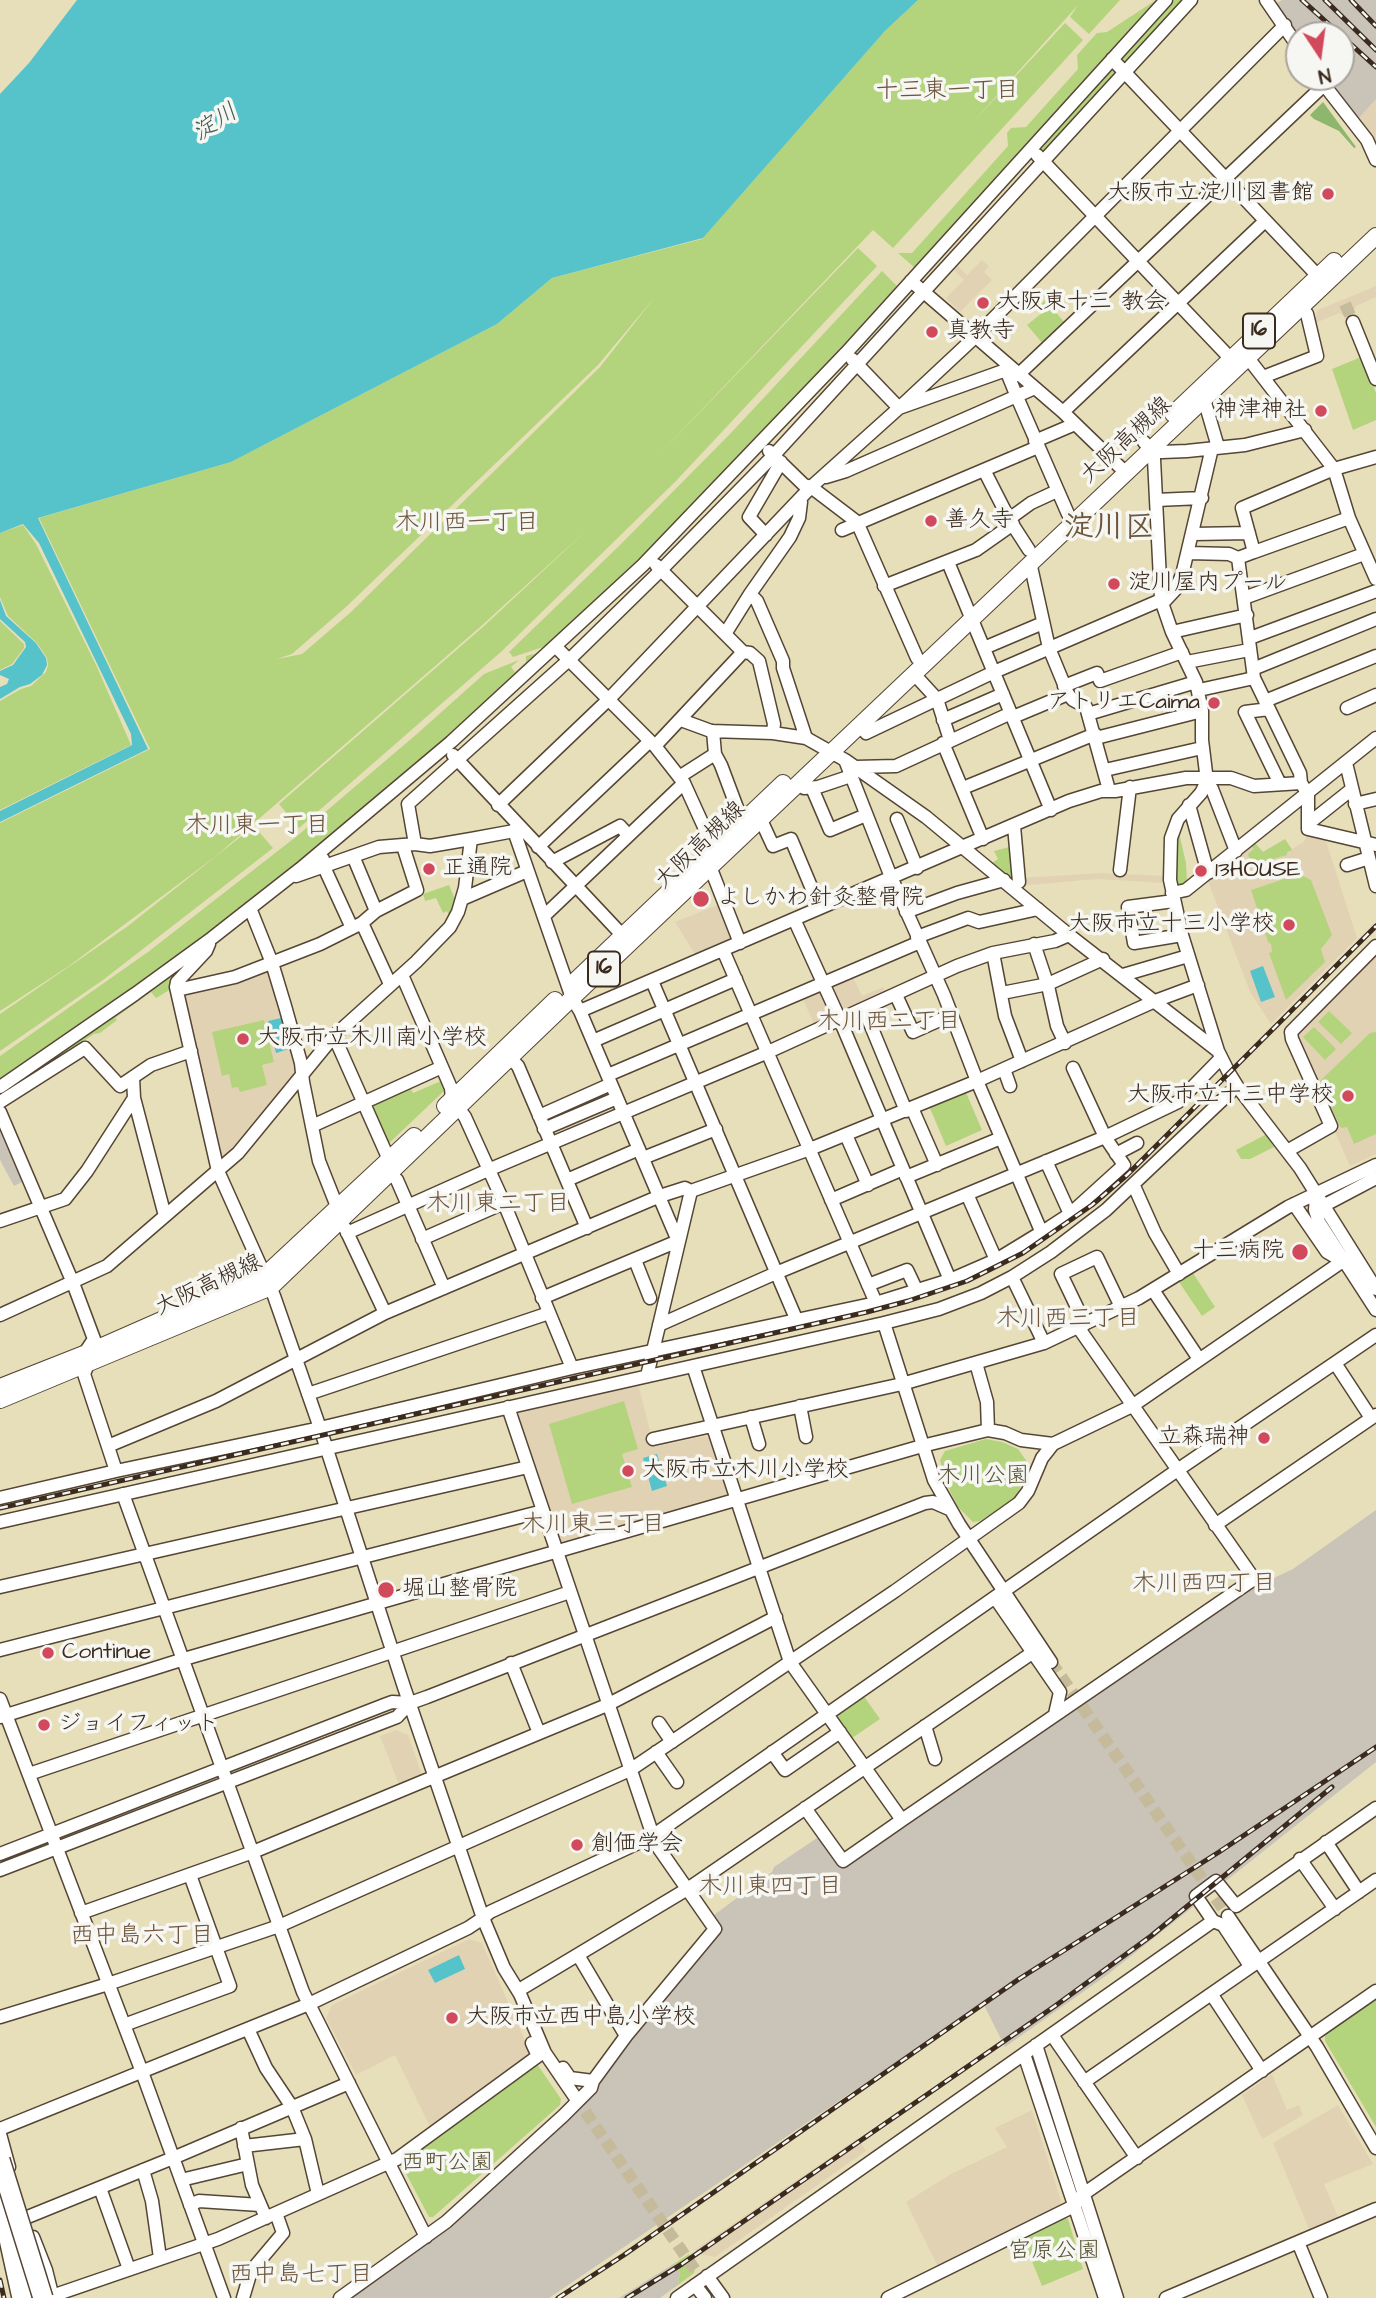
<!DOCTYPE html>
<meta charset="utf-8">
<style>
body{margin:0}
#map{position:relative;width:1376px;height:2298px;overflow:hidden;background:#e7dfba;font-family:"Architects Daughter",sans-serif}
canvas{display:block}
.north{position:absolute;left:1285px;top:21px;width:70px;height:70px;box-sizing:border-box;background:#f6f6f2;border:2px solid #aba49d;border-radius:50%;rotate:167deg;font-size:19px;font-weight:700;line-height:28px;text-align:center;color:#3b2a1e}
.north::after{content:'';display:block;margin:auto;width:24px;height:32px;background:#d1495b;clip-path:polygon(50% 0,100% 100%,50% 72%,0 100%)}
</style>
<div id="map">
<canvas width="1376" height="2298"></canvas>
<div class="north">N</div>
</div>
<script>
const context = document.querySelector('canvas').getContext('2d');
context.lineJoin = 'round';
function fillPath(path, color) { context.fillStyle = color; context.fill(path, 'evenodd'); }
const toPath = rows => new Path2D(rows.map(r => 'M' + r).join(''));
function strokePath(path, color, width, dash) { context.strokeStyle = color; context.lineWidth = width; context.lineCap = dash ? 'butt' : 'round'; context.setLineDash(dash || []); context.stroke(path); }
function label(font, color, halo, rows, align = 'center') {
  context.font = font + ' "Architects Daughter","Klee One",sans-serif'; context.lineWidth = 7; context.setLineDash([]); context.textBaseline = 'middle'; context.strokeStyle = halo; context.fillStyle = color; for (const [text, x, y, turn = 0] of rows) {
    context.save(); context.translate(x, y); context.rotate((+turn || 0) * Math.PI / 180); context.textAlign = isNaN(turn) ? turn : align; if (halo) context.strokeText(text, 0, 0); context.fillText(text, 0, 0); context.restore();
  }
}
const built = toPath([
 [1376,99,1376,150,1357,120],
 [982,260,989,266,984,272,992,280,960,312,946,298,964,280,951,267,955,263,967,275],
 [1376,286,1376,297,1356,306,1354,310,1358,320,1348,325,1344,315,1339,313,1313,324,1318,310],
 [1307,835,1325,838,1357,938,1271,1024,1250,992,1208,881,1218,874,1217,871,1254,842,1263,852,1285,839,1292,849,1304,842],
 [1101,873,1165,876,1165,883,1097,879,1018,886,1021,878],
 [720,904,733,939,695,954,675,922],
 [1376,954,1376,1154,1350,1166,1293,1037],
 [271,965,300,1066,221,1161,182,993],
 [852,975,862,996,883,987,887,994,845,1014,841,1012,829,985],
 [820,988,833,1016,814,1024,802,997],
 [638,1383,654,1447,706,1436,710,1439,729,1494,725,1499,559,1544,515,1416,520,1411],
 [396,1730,408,1735,422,1775,419,1780,400,1787,380,1736],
 [469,1939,482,1943,531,2054,432,2131,395,2055,356,2075,326,2018,332,2005],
 [1272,2074,1287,2110,1299,2105,1303,2115,1262,2139,1242,2095],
 [1338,2105,1373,2164,1324,2184,1338,2217,1309,2229,1273,2143],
 [1032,2110,1061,2201,1059,2207,938,2267,906,2202,951,2174,1007,2147,995,2128],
 [858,2138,866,2151,715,2257,699,2254,695,2250]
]);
const industrial = toPath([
 [1282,0,1376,0,1376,99,1357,120,1323,77,1341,77,1341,35,1299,35,1299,40,1275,4],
 [0,1123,24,1181,14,1186,0,1160],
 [1376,1510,1376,1762,1107,1975,1005,2047,983,2003,549,2298,347,2298,527,2152,700,1957,722,1928,714,1915,772,1872,774,1867,820,1836,839,1865,1257,1586,1293,1569],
 [675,2263,680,2271,678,2285,660,2298,619,2298]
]);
const green = toPath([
 [918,0,1120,0,1089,34,1070,17,1078,5,973,122,1065,23,1083,40,893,248,873,230,650,464,858,248,877,266,676,481,502,651,299,828,279,804,484,626,588,529,479,628,216,856,69,966,0,1011,0,823,150,749,39,518,231,462,497,324,552,278,702,239,885,31],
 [655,297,600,367,351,612,302,654,277,659,292,654,347,606,598,365],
 [1156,0,915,268,898,253,912,253,1008,146,1007,133,1011,128,1026,127,1078,69,1077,55,1097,33,1107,32],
 [1174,0,1186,0,1127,63,1122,61,1121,58],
 [1111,69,1116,74,1045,153,1039,150,1040,147,1108,70],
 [882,271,897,286,751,447,641,560,552,644,513,657,509,652,619,546,730,434],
 [1045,300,1066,324,1043,344,1027,325,1042,313,1038,307],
 [1361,357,1376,393,1376,420,1353,430,1332,369],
 [23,525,36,544,97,667,131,745,0,810,0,701,21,689,31,686,46,672,48,665,47,658,37,643,8,616,0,597,0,533],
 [0,621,24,644,24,648,12,664,0,670],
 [542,652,438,745,247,904,166,966,0,1082,0,1056,148,952,297,836,418,733,484,674,519,660,511,667,515,672,526,662,526,656],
 [254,826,273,848,103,980,0,1051,0,1014,128,926],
 [1179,833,1186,863,1187,881,1187,885,1179,886,1175,885,1176,842],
 [1285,839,1292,850,1287,852,1287,855,1251,865,1248,854,1254,849,1250,845,1254,842,1263,852],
 [1013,846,1016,877,1007,878,990,864,998,859,994,851],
 [1299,874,1311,880,1332,935,1321,949,1325,962,1286,1000,1269,953,1272,952,1271,944,1268,942,1251,890],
 [449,885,454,897,458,898,449,916,447,911,443,913,436,898,425,901,423,894],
 [194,956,171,989,156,998,151,992,115,1018,117,1020,100,1033,94,1034,0,1098,0,1092],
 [1329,1011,1352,1033,1341,1044,1318,1022],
 [264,1020,274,1062,262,1065,267,1085,240,1092,238,1087,232,1088,229,1074,222,1076,212,1032],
 [1314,1027,1336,1049,1325,1060,1303,1037],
 [1376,1032,1376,1134,1354,1144,1347,1127,1341,1128,1319,1082,1370,1033],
 [441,1081,445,1090,385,1147,367,1106,410,1087,413,1093],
 [965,1090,982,1130,946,1146,929,1106],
 [1267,1134,1274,1147,1250,1159,1241,1159,1236,1150],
 [1193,1273,1215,1307,1202,1316,1179,1282],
 [624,1401,638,1449,622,1454,632,1487,572,1504,549,1424],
 [986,1439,1002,1442,1018,1449,1028,1463,1020,1488,1013,1500,980,1521,973,1522,958,1507,946,1483,940,1460,945,1451],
 [863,1695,880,1719,852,1738,838,1718,840,1711],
 [1376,1999,1376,2127,1325,2041,1325,2034],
 [537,2064,561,2099,560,2105,433,2217,429,2217,401,2164],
 [1062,2217,1068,2219,1083,2269,1042,2286,1022,2237],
 [689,2254,696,2265,694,2273,678,2285,680,2271,675,2263]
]);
const forest = toPath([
 [1323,102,1356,147,1354,148,1339,131,1314,119,1310,115]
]);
const water = toPath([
 [77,0,918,0,885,31,703,238,552,278,497,324,231,462,38,518,148,749,0,822,0,811,132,745,131,734,39,543,23,524,0,533,0,94,29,63],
 [0,600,6,616,36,643,46,658,47,665,42,675,30,684,20,687,0,699,0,687,7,684,9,679,0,675,0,671,13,665,26,647,25,642,0,619],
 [1263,966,1275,997,1261,1002,1250,971],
 [281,1018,289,1049,276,1053,268,1021],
 [657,1454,667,1486,652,1491,643,1458],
 [459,1955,465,1969,435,1983,428,1970]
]);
const minorTunnel = toPath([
 [1345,304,1353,322],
 [1051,1662,1228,1916],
 [575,2097,709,2290]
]);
const minor = toPath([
 [1266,0,1299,48],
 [1112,59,1318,276],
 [1318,77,1367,140,1376,160],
 [1037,155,1231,359,1248,358,1334,469,1349,518,1376,579],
 [911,281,1063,412,1126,473],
 [1353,322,1376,379],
 [852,359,899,408,1006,370],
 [1008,366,1006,370,1017,397,1068,514],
 [1018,375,1324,85],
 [1263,377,1317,356,1307,314,1301,308],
 [1204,399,1218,447],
 [1063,412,1265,221],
 [1035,441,1075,424],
 [1144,442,1151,450,1154,459,1161,600,1172,632,1196,682,1202,711,1202,740,1207,781,1201,793,1178,819,1171,838,1170,880,1182,935,1218,1051,1229,1073,1237,1086,1300,1168,1376,1289],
 [1151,450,1162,452,1187,451,1245,445,1305,430],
 [769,451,804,485,811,487,857,522,917,658],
 [1376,457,1334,469,1242,508,1254,552,1238,558,1254,678,1300,773,1301,783,1308,794,1308,829,1376,845],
 [984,470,1009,519,1029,550],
 [826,477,846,471,1035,388],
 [1156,500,1202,498],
 [1009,519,1031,503,1057,491],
 [842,530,1038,447],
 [1193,534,1249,533],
 [766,535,749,517,781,462],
 [1254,552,1349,518],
 [1188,553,1229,554,1238,558],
 [948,562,1051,810],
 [1030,562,1049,648,1068,694,1073,700,1086,707,1109,790],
 [884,586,976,550,1013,524],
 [750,594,757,601,783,661,783,668,806,738],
 [1244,598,1364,554],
 [1162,604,1175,590,1182,575,1212,448],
 [1172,632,1247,615],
 [725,634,750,594,790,537,799,518,801,502,799,500],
 [1250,638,1376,591],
 [555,646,655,746,684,783,714,849,711,869,740,943],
 [984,648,1043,623],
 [743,652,750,653,759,661,774,724,773,733],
 [1187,662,1249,650],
 [1253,669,1376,619],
 [914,674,937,699,950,740],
 [1064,686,1097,673,1100,681,1182,652],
 [1199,690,1254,678],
 [1265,701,1376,656],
 [1347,708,1376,695],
 [1269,709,1245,712,1280,784],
 [1088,714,1196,682],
 [1013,717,1068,694],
 [681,720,711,731,773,733,806,738,845,760,926,817,1069,935,1218,1051],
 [943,720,1003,694],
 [860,725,866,733,994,672,1161,600],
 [713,731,715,754,721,765,742,821],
 [1096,738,1202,711],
 [943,743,983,839],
 [655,746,743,652,656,565],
 [453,755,623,936],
 [845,760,891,877,944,995,977,1081,1041,1231],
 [1346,763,1376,886],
 [856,767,896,766,1011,713],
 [1105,770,1202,748],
 [679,777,715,754],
 [1207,781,1212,789,1236,851],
 [804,788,818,787,851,776],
 [812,788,830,830,866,815],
 [963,788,1095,734],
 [1355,804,1376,799],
 [498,805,609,699,811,487,899,408,975,337,1285,25],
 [1189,805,1208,873],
 [897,819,917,868],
 [761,820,773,846,791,839,820,908],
 [1308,824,1352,789],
 [1014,826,1019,882],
 [514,831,572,998,580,1011,678,1241],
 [415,844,408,804,570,659,661,570,774,455,1191,0],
 [538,847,650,741],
 [353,856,376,911],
 [323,859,324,867,352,928],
 [552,862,620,826,628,835],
 [1347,865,1369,858],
 [1120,870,1130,787],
 [296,876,379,847,415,844,430,846,471,839,514,831,517,825],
 [1172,893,1186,890,1376,738],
 [462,899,527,871],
 [1174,901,1128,907,1134,943,1182,935],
 [250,908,272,963,285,1006,301,1063,303,1082,319,1161,338,1209],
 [906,912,957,893,1004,880],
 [544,916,684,783],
 [794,919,840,1020,950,1280],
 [362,923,376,911,417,890,403,846],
 [917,937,968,918,979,922,1038,909],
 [1034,944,1048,986,1057,1026,1065,1043],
 [723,950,876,1303],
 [993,953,1005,1016,1022,1061],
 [402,975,451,1088,452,1100,465,1117,504,1203,572,1368],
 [1123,975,1188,956],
 [652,981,797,1321],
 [177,990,235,977,320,944,362,923,390,984],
 [1002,993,1048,984,1103,959],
 [896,995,913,1032,951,1015],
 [864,1009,906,1111],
 [580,1011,1069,801,1101,791,1115,791,1186,778,1231,778,1254,786,1301,783],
 [334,1036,386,1153,392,1158],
 [593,1041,736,979],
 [511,1059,518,1066,587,1228],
 [1004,1069,1010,1086],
 [608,1075,920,942],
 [133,1077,134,1098,165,1216],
 [0,1087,135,994,212,938,300,869,451,742,643,565,846,353,1166,0],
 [0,1102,85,1048,120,1086,151,1065,191,1051],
 [912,1108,937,1165],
 [0,1112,73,1283,94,1339,84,1354,88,1364,84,1374,116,1471,320,1428,572,1368,876,1303,950,1280,996,1260,1050,1227,1070,1214,1124,1165,1105,1137,1073,1068],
 [539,1116,611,1084],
 [312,1126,442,1067],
 [544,1129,617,1098],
 [846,1135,868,1185],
 [1287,1151,1331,1126,1292,1039,1291,1032,1376,946],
 [1116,1154,1137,1143],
 [643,1158,716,1129],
 [1046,1161,1070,1214],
 [391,1174,397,1180,444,1288],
 [906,1177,1001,1138],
 [567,1180,639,1149],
 [1134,1186,1155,1233,1179,1274],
 [967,1194,996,1260],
 [1316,1195,1315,1210,1319,1222,1376,1310],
 [831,1200,903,1169],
 [1294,1204,1327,1252,1339,1259],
 [1323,1206,1376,1178],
 [0,1221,65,1199,87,1171,134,1098],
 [345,1228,385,1313],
 [347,1233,488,1170,768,1052,957,966,993,953,1055,941,1069,935],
 [422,1239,504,1203],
 [635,1260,650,1298],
 [1012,1277,1051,1252,1106,1210,1237,1086],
 [868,1285,907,1270,917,1291],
 [1153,1290,1199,1359],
 [542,1298,678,1241],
 [0,1315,107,1266,238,1153,334,1036,416,962,450,927,458,912,465,888,471,839],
 [884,1323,934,1480,959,1524,1051,1662],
 [1085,1324,1061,1274,1097,1257,1121,1307],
 [659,1325,776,1273,1105,1137,1178,1102,1221,1058],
 [976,1363,987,1402,988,1430],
 [1335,1363,1371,1418],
 [693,1366,790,1662,902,1820,843,1861,805,1808],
 [647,1376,691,1191],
 [308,1394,549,1313],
 [800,1406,806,1437],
 [751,1417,759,1444],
 [653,1439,902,1384,1044,1343,1139,1298,1288,1207,1376,1165],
 [108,1446,216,1401,385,1313,660,1196,685,1188,691,1191,810,1149,977,1081,1155,1001,1198,985],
 [123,1494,303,1992,426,2237],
 [0,1498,116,1471],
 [0,1522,884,1323,939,1309,981,1293,1012,1277,1044,1343],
 [1215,1525,1376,1415],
 [0,1587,528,1467],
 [1003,1592,998,1602,1060,1692,1055,1714],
 [0,1650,543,1511],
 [511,1663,539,1733],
 [0,1699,142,2072,224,2298],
 [0,1717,184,1659,922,1446,988,1430,1005,1433,1021,1440,1053,1444],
 [659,1723,672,1742],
 [925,1726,935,1759],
 [656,1752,677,1782],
 [772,1752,785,1770,840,1732],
 [29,1774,570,1592],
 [902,1820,1254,1579,1078,1327],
 [1326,1842,1359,1892],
 [0,1854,384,1705,392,1702,410,1703,427,1697,925,1503,933,1502,949,1509],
 [1300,1859,1335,1909],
 [0,1870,397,1717,410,1703],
 [81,1913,253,1852,607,1705,776,1617],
 [1228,1916,1317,2047,1376,2148],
 [1213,1921,1223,1925,1250,1966],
 [578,1955,626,2036],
 [524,1987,689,1888,1032,1653],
 [1212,1995,1262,2071],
 [0,2017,108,1984,279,1926,630,1770,895,1591,1019,1503,1028,1491,1042,1458,1053,1444,1132,1406,1353,1254],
 [124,2025,230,1986,190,1875],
 [248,2029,266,2068,292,2107,305,2139,318,2194],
 [1052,2035,1137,2158],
 [1036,2045,1117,2298],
 [1024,2054,1105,2298],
 [563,2068,570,2078,593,2081],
 [1084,2082,1376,1880],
 [575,2097,545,2053,520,1994,504,1968,483,1918,490,1912,651,1837,1176,1471,1376,1335],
 [241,2128,252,2185,266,2218],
 [0,2129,309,2004,468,1928,483,1918,404,1687,320,1428,274,1296,218,1171,176,987,177,982,206,951,209,944],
 [0,2134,9,2167],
 [244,2146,305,2139],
 [143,2170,152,2201,160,2258],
 [181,2180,248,2164],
 [100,2188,129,2269],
 [190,2205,199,2201,260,2205],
 [25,2218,173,2158,349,2083],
 [33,2237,46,2270,53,2298],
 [1298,2242,1321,2298],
 [707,2276,723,2298],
 [695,2285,705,2298],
 [52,2296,218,2239,397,2159,538,2056,532,2043],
 [243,2298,251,2271,283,2233,276,2213],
 [340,2298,446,2222,563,2116,591,2088,593,2081,626,2036,715,1929,651,1837,650,1827,508,1407],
 [677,2298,1213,1921,1196,1896,1216,1881,1236,1906,1376,1808],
 [888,2298,1074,2206,1082,2195,1376,1991],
 [1166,2298,1376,2209]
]);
const major = toPath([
 [1173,414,1334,261],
 [576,980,783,783],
 [445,1106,555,1000],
 [0,1387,84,1354,266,1274,414,1136],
 [0,1400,271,1287,572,998,1376,236]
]);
const highway = toPath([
 [0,2198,22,2298]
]);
const rail = toPath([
 [1302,0,1376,67],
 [1325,0,1376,50],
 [1351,0,1376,26],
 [0,1508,867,1312,908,1301,967,1281,1023,1253,1092,1205,1127,1175,1376,926],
 [0,2280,4,2298],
 [558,2298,624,2255,1019,1979,1219,1852,1376,1747],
 [627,2298,682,2264,1055,2006,1151,1936,1332,1787]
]);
const highwayBridge = toPath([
 [0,2160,43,2298]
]);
const markers = [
 [1328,194,7,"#d1495b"],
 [983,303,7,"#d1495b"],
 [932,332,7,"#d1495b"],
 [1321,411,7,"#d1495b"],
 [931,521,7,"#d1495b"],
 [1114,584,7,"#d1495b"],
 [1214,703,7,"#d1495b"],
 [429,869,7,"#d1495b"],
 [1201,871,7,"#d1495b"],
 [701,899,9,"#d1495b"],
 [1289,925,7,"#d1495b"],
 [243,1039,7,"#d1495b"],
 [1348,1096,7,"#d1495b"],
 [1300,1252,9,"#d1495b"],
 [1264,1438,7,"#d1495b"],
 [628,1471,7,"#d1495b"],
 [386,1590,9,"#d1495b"],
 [48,1653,7,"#d1495b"],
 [44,1725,7,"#d1495b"],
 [577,1845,7,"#d1495b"],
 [452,2018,7,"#d1495b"]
];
const shields = [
 [1259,331,32],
 [604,969,32]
];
const shieldNames = [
 ["16",1259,331],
 ["16",604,969]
];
const poiNames = [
 ["大阪市立淀川図書館",1314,194,"right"],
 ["大阪東十三 教会",997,303],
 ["真教寺",946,332],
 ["神津神社",1307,411,"right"],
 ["善久寺",945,521],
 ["淀川屋内プール",1128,584],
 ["アトリエCaima",1200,703,"right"],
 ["正通院",443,869],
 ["13HOUSE",1215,871],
 ["よしかわ針灸整骨院",717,899],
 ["大阪市立十三小学校",1275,925,"right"],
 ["大阪市立木川南小学校",257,1039],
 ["大阪市立十三中学校",1334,1096,"right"],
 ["十三病院",1284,1252,"right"],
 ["立森瑞神",1250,1438,"right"],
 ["大阪市立木川小学校",642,1471],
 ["堀山整骨院",402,1590],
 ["Continue",62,1653],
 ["ジョイフィット",58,1725],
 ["創価学会",591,1845],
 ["大阪市立西中島小学校",466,2018]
];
const streetNames = [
 ["大阪高槻線",1127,441,-43],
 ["大阪高槻線",701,846,-44],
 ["大阪高槻線",209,1286,-25]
];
const parkNames = [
 ["木川公園",983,1477],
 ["西町公園",447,2164],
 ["宮原公園",1054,2252]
];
const neighbourhoodNames = [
 ["十三東一丁目",947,92],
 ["木川西一丁目",467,524],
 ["木川東一丁目",257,827],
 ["木川西二丁目",889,1023],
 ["木川東二丁目",498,1205],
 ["木川西三丁目",1068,1320],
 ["木川東三丁目",593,1526],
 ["木川西四丁目",1204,1585],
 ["木川東四丁目",770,1888],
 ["西中島六丁目",142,1937],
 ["西中島七丁目",301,2276]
];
const waterNames = [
 ["淀川",216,124,-33]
];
const districtNames = [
 ["淀川区",1109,530]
];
fillPath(built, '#e2d2b4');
fillPath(industrial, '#c9c3b8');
fillPath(green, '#b3d47d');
fillPath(forest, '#8eb66c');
fillPath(water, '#56c3cb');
strokePath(minorTunnel, '#c5bb9b', 12, [12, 6]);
strokePath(minor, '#554535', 15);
strokePath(major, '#554535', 18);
strokePath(highway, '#554535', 22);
strokePath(minor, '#fff', 12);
strokePath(major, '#fff', 16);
strokePath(highway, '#fff', 19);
strokePath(rail, '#3b2a1e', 5);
strokePath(rail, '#f6f6f2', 2.5, [8]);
strokePath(highwayBridge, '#554535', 22, []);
strokePath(highwayBridge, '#fff', 19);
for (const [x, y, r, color] of markers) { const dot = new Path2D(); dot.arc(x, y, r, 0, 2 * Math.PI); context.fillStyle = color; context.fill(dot); strokePath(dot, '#f6f6f2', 2.5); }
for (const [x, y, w] of shields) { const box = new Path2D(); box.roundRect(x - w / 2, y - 17.5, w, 35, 5); context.fillStyle = '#f6f6f2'; context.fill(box); strokePath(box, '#3b2a1e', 2); }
label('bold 21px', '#3b2a1e', null, shieldNames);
label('23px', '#3b2a1e', '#f6f6f2', poiNames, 'left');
label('23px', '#3b2a1e', '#f6f6f2', streetNames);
label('23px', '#595436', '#f6f6f2', parkNames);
label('24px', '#6e553c', '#f6f6f2', neighbourhoodNames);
label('italic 24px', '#435852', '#f6f6f2', waterNames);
label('bold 30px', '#6e553c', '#f6f6f2', districtNames);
</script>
